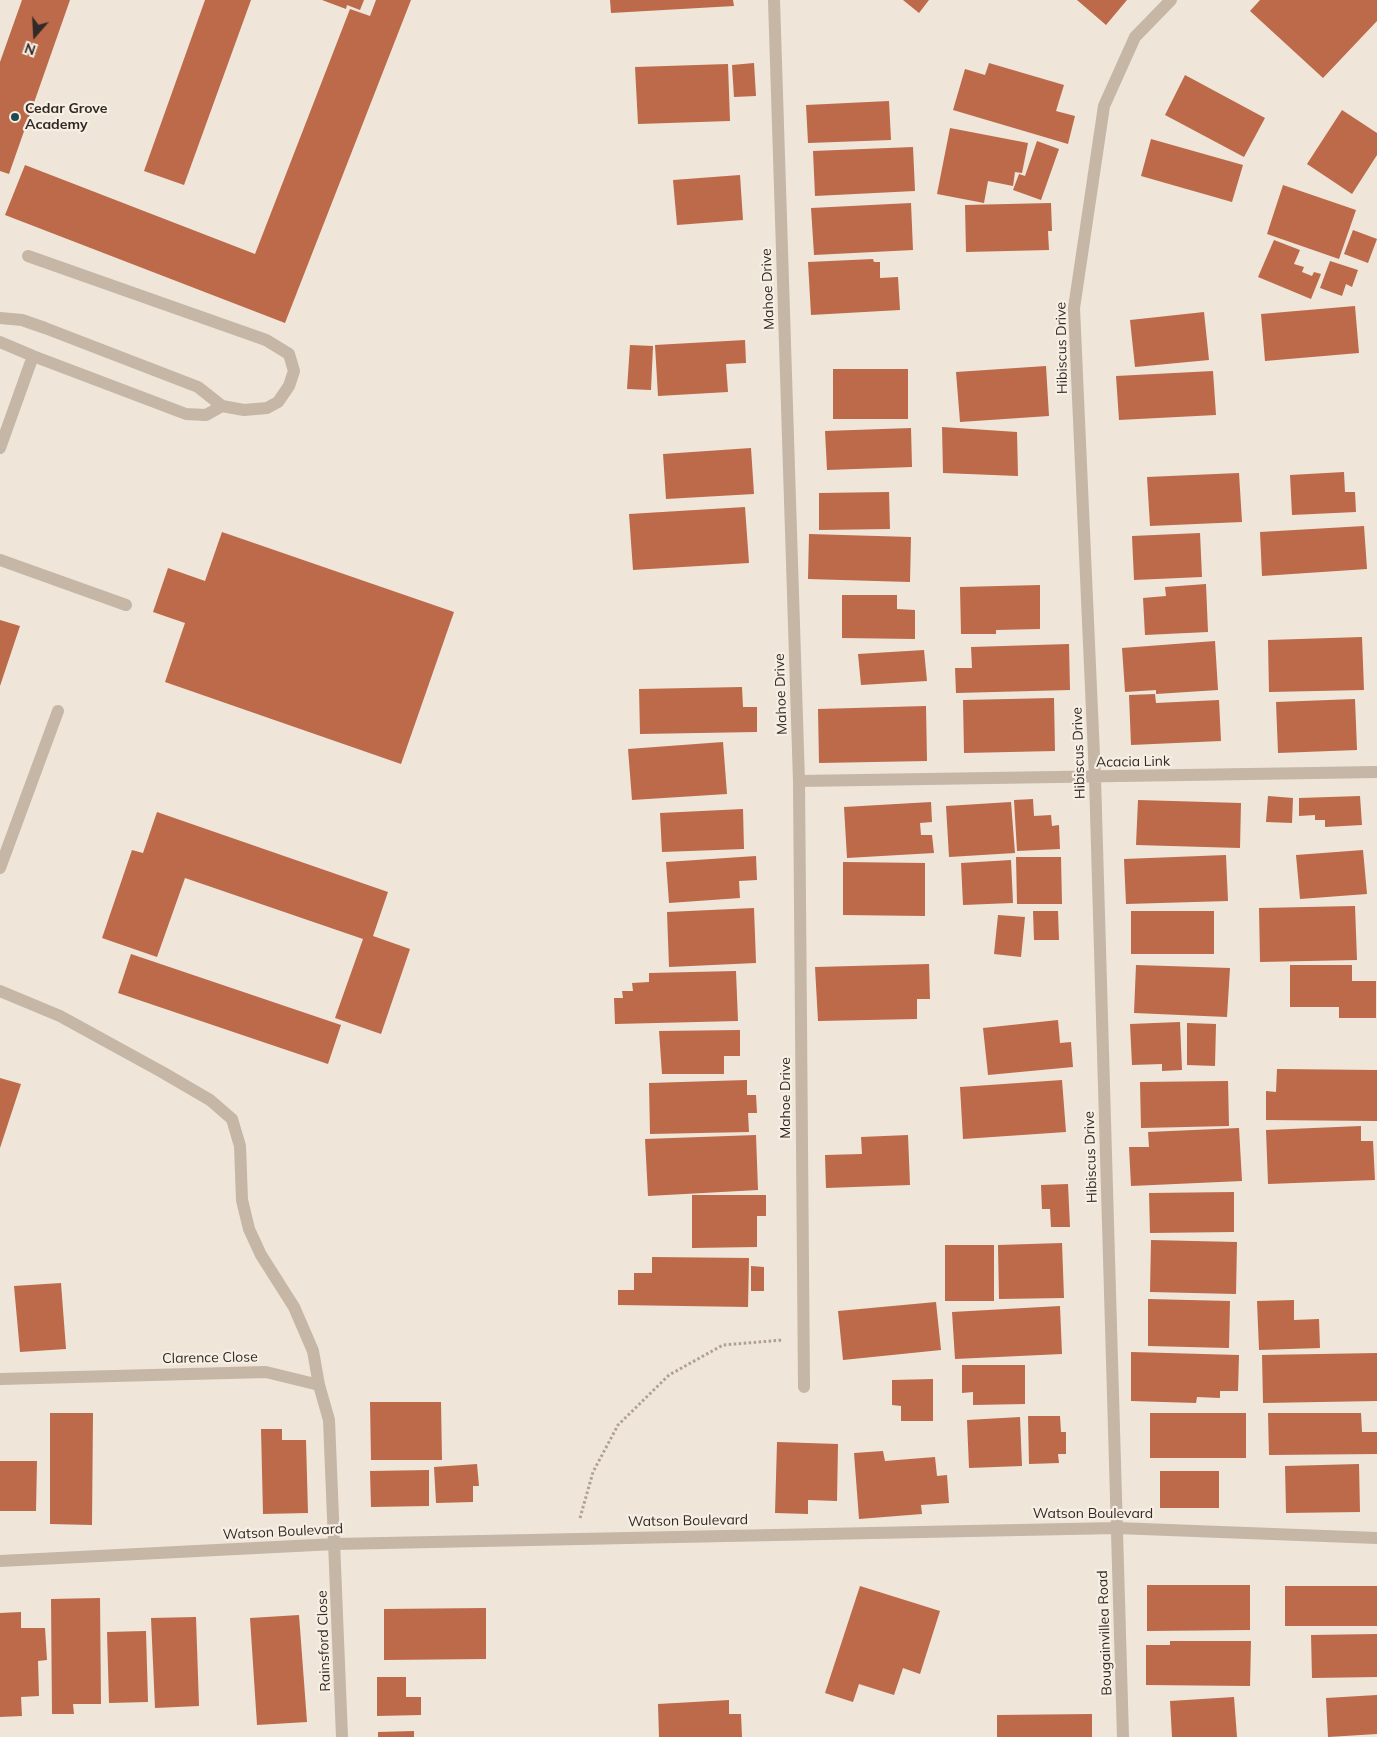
<!DOCTYPE html>
<style>
body{margin:0}
#map{position:relative;width:1377px;height:1737px;overflow:hidden;background:#efe5d8;font-family:Mulish,sans-serif}
canvas{display:block}
.north{position:absolute;left:10px;top:10px;width:50px;height:50px;-webkit-text-stroke:4px #f7efe4;paint-order:stroke;rotate:199deg;font-size:14px;font-weight:700;line-height:20px;text-align:center;color:#322a26}
.north::after{content:'';display:block;margin:auto;width:18px;height:22px;background:#322a26;clip-path:polygon(50% 0,100% 100%,50% 72%,0 100%)}
</style>
<div id="map">
<canvas width="1377" height="1737"></canvas>
<div class="north">N</div>
</div>
<script>
const context = document.querySelector('canvas').getContext('2d');
context.lineJoin = 'round';
function fillPath(path, color) { context.fillStyle = color; context.fill(path, 'evenodd'); }
const toPath = rows => new Path2D(rows.map(r => 'M' + r).join(''));
function strokePath(path, color, width, dash) { context.strokeStyle = color; context.lineWidth = width; context.lineCap = dash ? 'butt' : 'round'; context.setLineDash(dash || []); context.stroke(path); }
function label(font, color, halo, rows, align = 'center') {
  context.font = font + ' Mulish,sans-serif'; context.lineWidth = 4.5; context.setLineDash([]); context.textBaseline = 'middle'; context.strokeStyle = halo; context.fillStyle = color; for (const [text, x, y, turn = 0] of rows) {
    context.save(); context.translate(x, y); context.rotate((+turn || 0) * Math.PI / 180); context.textAlign = isNaN(turn) ? turn : align; if (halo) context.strokeText(text, 0, 0); context.fillText(text, 0, 0); context.restore();
  }
}
const building = toPath([
 [22,0,70,0,9,174,0,171,0,62],
 [205,0,251,0,184,185,144,171],
 [322,0,364,0,360,10,347,5,346,9],
 [376,0,411,0,285,323,5,215,25,165,255,254,350,9,370,16],
 [610,0,733,0,734,6,611,13],
 [903,0,929,0,919,13],
 [1077,0,1127,0,1106,25],
 [1260,0,1377,0,1377,21,1323,78,1250,11],
 [754,63,756,96,734,97,732,65],
 [989,63,1064,85,1056,111,1075,116,1068,144,953,110,965,69,985,75],
 [728,64,730,121,638,124,635,67],
 [1185,75,1265,118,1244,157,1165,115],
 [889,101,891,140,808,143,806,105],
 [1342,110,1377,133,1377,155,1352,194,1307,164],
 [950,128,1028,143,1022,173,1015,172,1013,186,988,181,984,203,937,194],
 [1151,139,1243,165,1232,202,1141,176],
 [1037,141,1059,149,1041,200,1013,190,1019,174,1025,176],
 [913,147,915,191,815,196,813,151],
 [740,175,743,220,677,225,673,180],
 [1283,185,1356,210,1339,259,1267,234],
 [911,203,913,250,814,255,811,208],
 [1051,203,1052,231,1048,231,1049,250,966,252,965,205],
 [1353,230,1377,239,1368,263,1344,254],
 [1274,240,1300,250,1294,264,1304,267,1302,272,1312,276,1314,272,1321,274,1311,299,1258,277],
 [873,259,874,262,880,262,880,278,898,277,900,310,811,315,808,262],
 [1330,261,1358,270,1352,287,1346,284,1342,296,1320,288],
 [1355,306,1359,353,1265,361,1261,314],
 [1204,312,1209,360,1135,367,1130,320],
 [745,340,746,363,726,364,728,392,658,396,655,345],
 [630,345,653,346,651,390,627,389],
 [1046,366,1049,416,960,422,956,372],
 [833,369,908,369,908,419,833,419],
 [1213,371,1216,415,1119,420,1116,376],
 [942,427,1017,432,1018,476,943,473],
 [911,428,912,467,827,470,825,431],
 [751,448,754,494,666,499,663,454],
 [1344,472,1345,492,1355,492,1356,512,1292,515,1290,475],
 [1239,473,1242,522,1150,526,1147,477],
 [889,492,890,529,819,530,819,493],
 [745,507,749,563,633,570,629,514],
 [1364,526,1367,569,1262,576,1260,532],
 [222,532,454,612,401,764,165,682,185,623,153,612,168,568,205,581],
 [1200,533,1202,577,1134,580,1132,536],
 [809,534,911,537,910,582,808,579],
 [1206,584,1208,632,1145,635,1143,598,1166,596,1165,587],
 [1040,585,1040,629,996,630,996,634,961,634,960,587],
 [842,595,897,595,897,609,915,610,915,639,842,638],
 [0,620,20,626,0,686],
 [1362,637,1364,690,1269,692,1268,640],
 [1215,641,1218,690,1156,694,1156,690,1125,692,1122,648],
 [1069,644,1070,690,956,693,955,668,972,668,971,647],
 [924,650,927,681,861,685,858,654],
 [742,687,743,707,757,707,757,732,640,734,639,689],
 [1155,694,1156,703,1219,700,1221,741,1131,745,1129,695],
 [1054,698,1055,751,964,753,963,700],
 [1355,699,1357,750,1278,753,1276,702],
 [926,706,927,761,819,763,818,709],
 [723,742,727,794,632,800,628,749],
 [1268,796,1293,798,1292,823,1266,822],
 [1360,796,1362,825,1325,827,1325,820,1315,820,1315,815,1299,816,1299,798],
 [1033,799,1034,816,1051,815,1052,826,1059,825,1060,849,1017,851,1014,800],
 [1138,800,1241,803,1240,848,1136,845],
 [931,802,932,822,920,823,921,835,932,835,934,853,847,858,844,807],
 [1011,802,1015,853,949,857,946,806],
 [743,809,744,849,662,852,660,813],
 [157,812,388,892,373,936,410,949,381,1034,335,1018,363,939,185,878,157,957,102,938,132,850,143,853],
 [1363,850,1367,894,1300,899,1296,855],
 [1226,855,1228,901,1126,904,1124,859],
 [756,856,757,880,739,881,740,898,669,903,666,862],
 [1016,857,1061,857,1062,904,1017,904],
 [1011,860,1013,903,963,905,961,863],
 [843,862,925,863,925,916,843,915],
 [1355,906,1357,960,1260,962,1259,908],
 [754,908,756,963,669,967,667,912],
 [1033,911,1058,911,1059,940,1034,940],
 [1131,911,1214,911,1214,954,1131,954],
 [998,915,1025,917,1021,957,994,954],
 [131,954,341,1025,328,1064,118,993],
 [929,964,930,999,917,999,917,1019,818,1021,815,967],
 [1136,965,1230,968,1227,1017,1134,1013],
 [1290,965,1352,965,1352,981,1376,981,1376,1018,1339,1018,1339,1007,1290,1007],
 [736,971,738,1021,615,1024,614,998,623,998,622,991,633,991,632,983,649,982,649,973],
 [1058,1020,1060,1043,1071,1042,1073,1067,988,1075,983,1028],
 [1180,1022,1182,1070,1162,1071,1162,1064,1132,1065,1130,1024],
 [1187,1023,1216,1024,1215,1066,1187,1065],
 [740,1030,740,1056,724,1056,724,1074,662,1074,659,1031],
 [1277,1069,1377,1070,1377,1121,1266,1120,1266,1091,1276,1092],
 [0,1078,21,1084,0,1148],
 [747,1080,747,1095,756,1095,757,1113,748,1113,749,1132,650,1134,649,1083],
 [1062,1080,1066,1132,963,1139,960,1087],
 [1228,1081,1229,1126,1141,1128,1140,1082],
 [1361,1126,1361,1141,1373,1141,1375,1180,1268,1184,1266,1130],
 [1239,1128,1242,1181,1131,1186,1129,1147,1149,1147,1148,1132],
 [756,1135,758,1190,648,1196,645,1139],
 [908,1135,910,1185,826,1188,825,1155,862,1154,861,1137],
 [1068,1184,1070,1227,1051,1227,1050,1209,1042,1209,1041,1185],
 [1234,1192,1234,1232,1150,1233,1149,1193],
 [692,1195,766,1195,766,1216,757,1216,757,1247,692,1248],
 [1151,1240,1237,1242,1236,1294,1150,1292],
 [1062,1243,1064,1298,999,1299,998,1245],
 [945,1245,994,1245,994,1301,945,1301],
 [652,1257,749,1258,748,1307,618,1305,618,1290,634,1290,634,1273,652,1273],
 [751,1266,764,1267,764,1291,751,1291],
 [61,1283,66,1349,20,1352,14,1286],
 [1148,1299,1230,1301,1229,1348,1148,1346],
 [1294,1300,1294,1320,1319,1319,1320,1348,1259,1350,1257,1301],
 [936,1302,941,1350,843,1360,838,1311],
 [1060,1306,1062,1354,955,1359,952,1312],
 [1131,1352,1239,1355,1238,1391,1220,1391,1220,1398,1197,1397,1196,1403,1131,1401],
 [1377,1353,1377,1401,1263,1403,1262,1355],
 [962,1365,1025,1365,1025,1404,973,1405,973,1392,962,1393],
 [933,1379,933,1421,901,1421,901,1406,892,1405,892,1380],
 [370,1402,441,1402,442,1460,371,1460],
 [50,1413,93,1413,92,1525,50,1524],
 [1150,1413,1246,1413,1246,1458,1150,1458],
 [1268,1413,1361,1413,1362,1432,1377,1432,1377,1454,1269,1455],
 [1028,1416,1060,1416,1061,1432,1066,1432,1066,1454,1058,1454,1059,1463,1029,1464],
 [1020,1417,1022,1466,969,1468,967,1420],
 [261,1429,282,1429,282,1440,306,1440,308,1513,263,1514],
 [777,1442,838,1444,837,1501,808,1500,808,1514,775,1513],
 [883,1451,885,1461,935,1457,937,1476,947,1475,949,1503,921,1505,922,1514,859,1519,854,1453],
 [0,1461,37,1461,36,1511,0,1511],
 [477,1464,479,1486,473,1486,473,1502,436,1503,434,1467],
 [1359,1464,1360,1512,1286,1513,1285,1466],
 [429,1470,429,1506,371,1507,370,1471],
 [1160,1471,1219,1471,1219,1508,1160,1508],
 [1147,1585,1250,1585,1250,1630,1147,1631],
 [860,1586,940,1611,920,1674,903,1668,894,1695,859,1684,853,1702,825,1693],
 [1285,1586,1377,1586,1377,1626,1285,1626],
 [100,1598,101,1704,73,1704,74,1714,52,1714,51,1599],
 [486,1608,486,1659,384,1660,384,1609],
 [21,1612,21,1628,45,1628,47,1660,38,1661,39,1696,21,1697,22,1716,0,1717,0,1613],
 [299,1615,307,1722,257,1725,250,1618],
 [196,1617,199,1706,155,1708,151,1618],
 [146,1631,148,1702,109,1703,107,1632],
 [1377,1634,1377,1677,1312,1678,1311,1635],
 [1170,1641,1251,1641,1250,1686,1146,1685,1146,1645,1170,1645],
 [377,1677,406,1677,406,1697,421,1697,421,1715,377,1716],
 [1377,1695,1377,1734,1328,1737,1326,1698],
 [1234,1697,1237,1737,1172,1737,1170,1701],
 [729,1700,729,1714,741,1714,742,1737,659,1737,658,1704],
 [1092,1714,1092,1737,997,1737,997,1715],
 [414,1731,414,1737,378,1737,378,1732]
]);
const path = toPath([
 [580,1518,593,1472,618,1425,669,1375,723,1345,783,1340]
]);
const minor = toPath([
 [774,0,799,781,804,1387],
 [28,256,266,340,289,354,294,371,289,386,278,402,267,408,244,410,222,406,206,415,186,414,33,356],
 [0,318,22,320,45,328,198,387,222,406],
 [0,342,33,356,0,448],
 [0,560,126,605],
 [799,781,1377,772],
 [0,868,58,711],
 [0,991,60,1016,162,1072,210,1100,232,1119,240,1146,242,1200,249,1229,261,1255,294,1307,313,1351,319,1385],
 [0,1379,266,1372,319,1385,329,1420,342,1737],
 [0,1561,335,1544,1117,1528,1377,1538],
 [1123,1737,1095,778,1074,308,1104,106,1135,37,1171,0]
]);
const markers = [
 [15,117,5,"#1f4a50"]
];
const poiNames = [
 ["Cedar Grove",25,109],
 ["Academy",25,125]
];
const streetNames = [
 ["Mahoe Drive",768,289,-92],
 ["Hibiscus Drive",1062,348,-91],
 ["Mahoe Drive",781,694,-92],
 ["Hibiscus Drive",1079,753,-92],
 ["Acacia Link",1133,762,-1],
 ["Mahoe Drive",786,1098,-90],
 ["Hibiscus Drive",1091,1157,-92],
 ["Clarence Close",210,1358,-1],
 ["Watson Boulevard",1093,1514],
 ["Watson Boulevard",688,1521,-1],
 ["Watson Boulevard",283,1532,-3],
 ["Bougainvillea Road",1105,1633,-92],
 ["Rainsford Close",324,1641,-92]
];
fillPath(building, '#bc6a49');
strokePath(path, '#b1a090', 3, [2.5, 2.5]);
strokePath(minor, '#c5b6a5', 12);
for (const [x, y, r, color] of markers) { const dot = new Path2D(); dot.arc(x, y, r, 0, 2 * Math.PI); context.fillStyle = color; context.fill(dot); strokePath(dot, '#f7efe4', 2); }
label('bold 14px', '#322a26', '#f7efe4', poiNames, 'left');
label('14px', '#322a26', '#f7efe4', streetNames);
</script>
